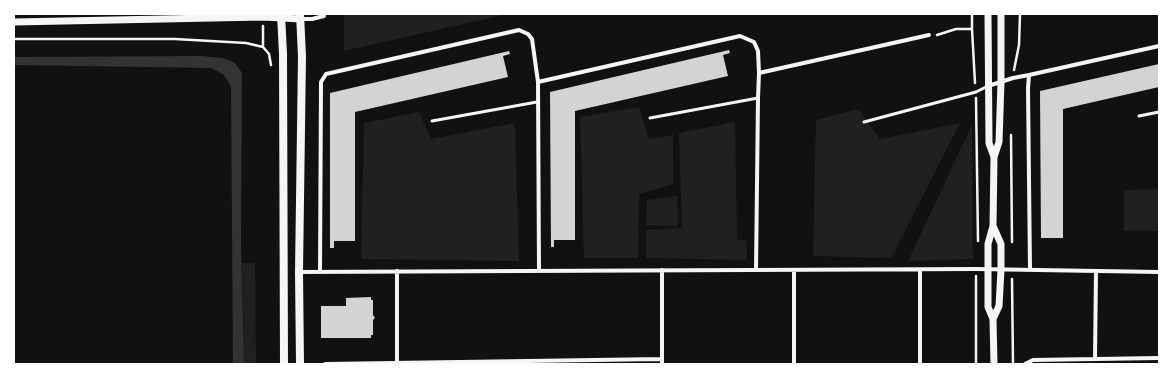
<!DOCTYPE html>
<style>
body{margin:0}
#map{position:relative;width:1173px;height:378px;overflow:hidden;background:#111;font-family:Lora,serif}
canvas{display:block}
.frame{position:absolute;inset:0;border:15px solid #fff;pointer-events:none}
</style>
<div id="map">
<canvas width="1173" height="378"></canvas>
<div class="frame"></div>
</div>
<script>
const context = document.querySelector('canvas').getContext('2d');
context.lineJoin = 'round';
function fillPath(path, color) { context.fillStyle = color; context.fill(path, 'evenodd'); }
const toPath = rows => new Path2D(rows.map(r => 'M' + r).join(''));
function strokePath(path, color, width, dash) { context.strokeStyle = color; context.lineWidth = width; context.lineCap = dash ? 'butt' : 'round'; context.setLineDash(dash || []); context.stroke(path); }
const green = toPath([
 [349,14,507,14,344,51,344,15],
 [639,107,649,139,673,135,673,184,639,194,638,258,584,258,580,117],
 [858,109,880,139,960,123,891,258,813,256,816,120],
 [419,112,431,139,515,123,519,261,361,259,364,123],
 [735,122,737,239,747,241,747,260,646,258,646,230,682,228,679,133],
 [972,125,973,259,908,261],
 [1159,189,1159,231,1124,231,1124,190],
 [677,196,678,226,646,225,647,200],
 [242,263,255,263,256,364,244,364]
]);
const water = toPath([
 [201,56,223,58,235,63,242,73,241,242,244,364,233,364,231,86,224,75,211,68,14,65,14,57]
]);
const building = toPath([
 [729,50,730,53,723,55,728,76,575,111,575,240,554,240,554,247,551,247,550,92],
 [509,51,510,54,503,56,508,77,355,112,355,241,334,241,334,248,330,248,330,93],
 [1159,64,1159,87,1063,109,1063,238,1041,238,1040,91],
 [371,297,371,300,373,300,373,315,375,318,373,320,373,335,371,335,371,338,321,338,321,306,346,306,346,298]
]);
const path = toPath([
 [972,14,972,29,975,83],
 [263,26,263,47,269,54,271,65],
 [937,35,956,29,972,29],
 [14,39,175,39,246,43,263,47],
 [1014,70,1019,45,1020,14],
 [976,98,978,241],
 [1011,135,1012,242],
 [976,276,976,364],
 [1012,279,1013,364]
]);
const service = toPath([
 [1139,116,1159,112],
 [650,118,758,98],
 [432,121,537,102],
 [864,122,976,92,988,86]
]);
const minor = toPath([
 [301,19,312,19,324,16,324,14],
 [988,86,1013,78,1029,75],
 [756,270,758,98,759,73,929,35],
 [1030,270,1028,88,1029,75,1159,46],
 [320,271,321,82,326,74,519,30,528,34,532,39,538,82],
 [539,271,538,82,740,36,754,42,758,51,759,73],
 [299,272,976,269,1159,272],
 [1095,359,1096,271],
 [397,362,397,271],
 [325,364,662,359],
 [662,364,662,270],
 [794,364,794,270],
 [920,364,920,270],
 [1025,364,1033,360,1159,358]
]);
const tertiary = toPath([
 [988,14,989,143,994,157],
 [14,22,263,17,301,19],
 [993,226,1001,244,1001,270,999,306,993,319,994,364],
 [993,319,988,307,988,244,993,226,994,157,999,142,1001,82,1001,14]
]);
const secondary = toPath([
 [281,14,283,54,284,364],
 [300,364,299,272,302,56,300,14]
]);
fillPath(green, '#202020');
fillPath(water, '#333');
fillPath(building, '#d3d3d3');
strokePath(path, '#f5f5f5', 2.5);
strokePath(service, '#f5f5f5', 3);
strokePath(minor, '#f5f5f5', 4);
strokePath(tertiary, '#f5f5f5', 7);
strokePath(secondary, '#f5f5f5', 8);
</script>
